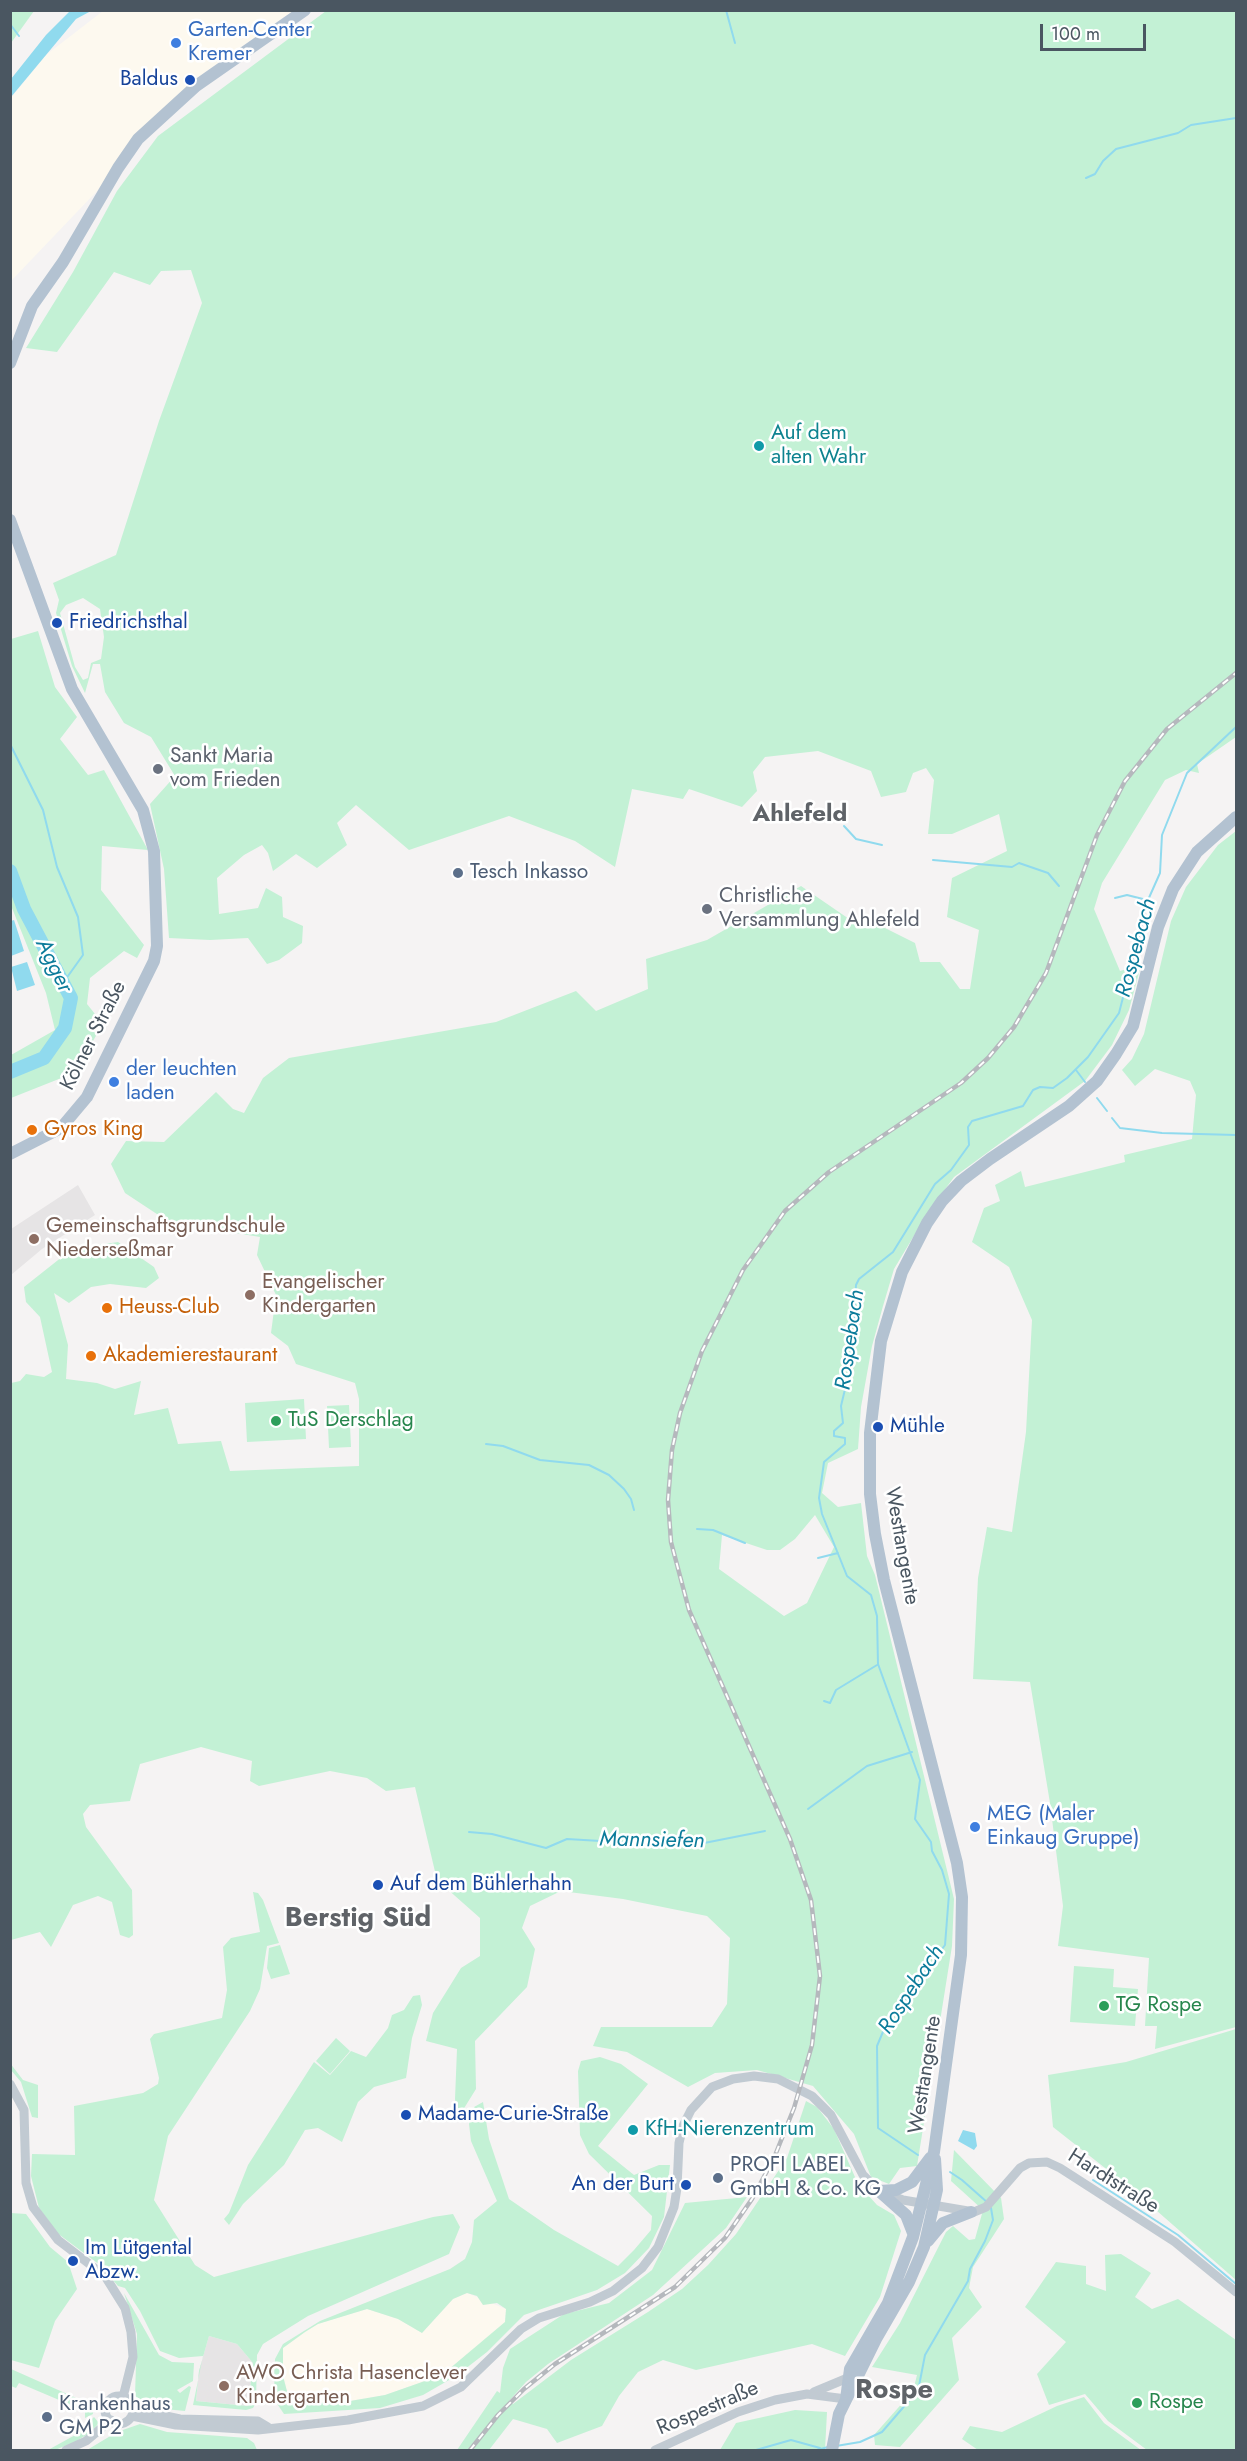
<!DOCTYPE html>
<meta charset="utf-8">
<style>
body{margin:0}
#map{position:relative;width:1247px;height:2461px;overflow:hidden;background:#f5f3f3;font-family:Jost,sans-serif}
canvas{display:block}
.frame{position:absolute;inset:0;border:12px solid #4a5661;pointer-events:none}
.scale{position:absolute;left:1040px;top:24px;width:106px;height:27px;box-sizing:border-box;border:3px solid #4a5661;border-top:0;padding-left:8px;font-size:18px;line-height:21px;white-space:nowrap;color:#4a5661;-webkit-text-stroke:4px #fff;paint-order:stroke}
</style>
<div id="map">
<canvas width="1247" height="2461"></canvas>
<div class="frame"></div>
<div class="scale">100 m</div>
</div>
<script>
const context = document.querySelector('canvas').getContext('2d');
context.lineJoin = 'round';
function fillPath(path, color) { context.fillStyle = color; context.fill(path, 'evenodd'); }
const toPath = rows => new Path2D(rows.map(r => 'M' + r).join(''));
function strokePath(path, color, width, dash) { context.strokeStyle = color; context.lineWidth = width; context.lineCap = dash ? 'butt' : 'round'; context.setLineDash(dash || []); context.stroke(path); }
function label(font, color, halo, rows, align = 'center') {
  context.font = font + ' Jost,sans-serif'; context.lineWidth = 5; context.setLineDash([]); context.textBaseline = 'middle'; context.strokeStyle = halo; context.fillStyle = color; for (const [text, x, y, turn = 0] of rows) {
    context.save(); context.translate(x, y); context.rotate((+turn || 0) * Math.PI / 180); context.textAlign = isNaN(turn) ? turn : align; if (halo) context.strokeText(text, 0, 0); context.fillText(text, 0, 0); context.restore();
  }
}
const commercial = toPath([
 [103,11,293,11,205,72,159,112,97,191,11,281,11,98,46,55],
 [467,2293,506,2309,505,2323,442,2375,385,2395,350,2401,316,2403,288,2395,283,2376,283,2348,305,2332,318,2324,367,2309,398,2319,422,2333,453,2299]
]);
const education = toPath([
 [78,1185,95,1215,42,1249,11,1275,11,1229],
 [209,2336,237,2344,253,2363,248,2406,196,2401,199,2371]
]);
const green = toPath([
 [11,10,34,11,11,43,10,11],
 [326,11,1236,11,1236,737,1197,764,1199,773,1186,770,1165,780,1102,883,1094,909,1120,971,1141,965,1129,1010,1112,1045,1085,1081,954,1177,927,1214,894,1269,883,1306,872,1346,861,1407,858,1449,828,1463,822,1493,838,1507,861,1503,867,1556,875,1575,954,1899,952,1946,917,2166,900,2168,889,2184,871,2177,854,2134,813,2086,757,2070,715,2073,688,2087,627,2052,593,2046,601,2027,712,2027,727,2004,730,1938,707,1916,623,1899,561,1891,530,1906,522,1928,535,1949,527,1987,475,2041,476,2089,458,2118,455,2099,457,2049,426,2041,433,2013,448,1989,461,1968,480,1956,480,1918,437,1880,415,1787,386,1791,367,1778,330,1771,259,1786,250,1781,252,1761,201,1747,140,1764,130,1801,90,1805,83,1814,86,1827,132,1890,133,1935,129,1938,120,1935,112,1902,98,1896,73,1905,51,1947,40,1932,11,1940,11,1383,20,1381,26,1374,44,1377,52,1372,40,1317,26,1302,24,1287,72,1249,118,1242,154,1267,159,1278,146,1288,110,1284,91,1287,69,1303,54,1293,68,1345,66,1379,97,1383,115,1389,141,1381,134,1415,168,1408,178,1444,221,1441,230,1471,359,1466,359,1399,355,1383,296,1364,288,1346,271,1333,276,1295,257,1255,260,1237,169,1222,125,1193,111,1164,126,1141,164,1142,216,1092,233,1109,244,1113,263,1078,289,1058,496,1022,576,991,596,1011,648,989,646,959,707,940,801,886,852,921,883,927,915,943,920,962,940,962,960,989,970,989,979,930,947,917,952,878,1007,851,999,814,952,834,928,834,934,780,926,768,913,773,906,792,881,797,871,771,818,751,765,757,753,772,757,791,742,807,689,789,683,799,632,789,615,867,575,841,509,816,409,850,356,805,337,823,347,845,317,868,296,854,273,871,268,853,262,845,244,855,217,878,219,914,258,908,266,888,282,897,283,917,303,926,302,943,279,960,267,964,248,938,210,940,169,938,164,869,150,804,175,776,151,737,124,723,105,692,100,664,93,664,85,693,72,666,56,613,59,600,53,583,116,555,159,421,202,303,191,270,161,271,150,285,114,272,57,352,26,348,73,272,117,191,158,136],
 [83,598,100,609,104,637,101,659,91,663,88,678,83,680,75,667,60,613,66,605],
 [815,1515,834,1547,807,1603,784,1616,719,1569,722,1535,767,1550,780,1550,795,1539],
 [38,631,55,687,77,717,60,739,88,775,104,770,148,850,102,846,101,890,144,945,137,958,124,951,90,978,87,1004,103,1024,74,1073,11,1098,11,1055,55,1030,46,993,10,903,11,639],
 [1236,831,1236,2027,1155,2049,1157,2026,1145,2026,1149,1958,1058,1946,1063,1906,1050,1803,1030,1682,973,1679,978,1578,987,1527,1012,1532,1026,1432,1032,1320,1009,1267,972,1242,984,1208,1000,1201,995,1185,1021,1171,1025,1187,1125,1162,1124,1155,1192,1139,1196,1095,1190,1081,1155,1069,1135,1086,1122,1070,1132,1059,1144,1034,1171,921,1186,887,1218,845],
 [304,1399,306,1439,247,1442,245,1403],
 [349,1405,351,1447,329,1448,327,1406],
 [253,1892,258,1893,263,1900,279,1943,267,1946,260,1989,250,2011,168,2136,154,2200,195,2265,214,2277,433,2217,453,2214,460,2227,449,2254,308,2316,263,2344,257,2355,256,2403,253,2408,246,2410,193,2405,203,2356,179,2358,160,2351,140,2311,125,2288,118,2286,100,2265,57,2233,39,2208,31,2176,32,2154,75,2155,74,2106,143,2093,158,2084,159,2078,150,2039,154,2034,222,2018,227,1990,223,1947,231,1938,260,1932],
 [209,2336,237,2344,253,2363,248,2406,196,2401,199,2371],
 [280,1945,290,1974,271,1979,267,1968,269,1948],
 [1074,1966,1114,1969,1113,1987,1138,1989,1135,2026,1070,2022],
 [420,1995,422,2005,412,2038,406,2078,374,2087,358,2102,342,2142,318,2128,305,2130,284,2165,243,2204,229,2225,224,2219,229,2213,248,2165,314,2062,330,2075,351,2051,366,2057,388,2028,392,2015,404,2010,413,1996],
 [1236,2029,1236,2280,1133,2190,1053,2127,1048,2075,1126,2062],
 [336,2038,350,2051,330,2074,316,2061],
 [600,2057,621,2064,648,2084,598,2146,634,2175,659,2165,670,2165,664,2217,649,2248,625,2273,597,2290,524,2315,487,2352,456,2376,423,2395,380,2408,284,2414,276,2402,274,2378,275,2359,283,2344,320,2321,450,2269,465,2259,472,2242,474,2220,497,2201,471,2141,469,2124,474,2107,483,2102,489,2139,509,2199,554,2230,618,2266,634,2250,651,2230,652,2216,589,2154,580,2135,578,2071,581,2061],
 [467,2293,477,2296,483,2305,497,2303,506,2309,505,2322,442,2375,385,2395,350,2401,316,2403,288,2395,283,2376,283,2348,305,2332,318,2324,367,2309,398,2319,422,2333,453,2299],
 [10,2063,23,2080,38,2085,38,2118,32,2117,21,2082,11,2070],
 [806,2101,817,2107,834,2129,858,2184,877,2205,894,2215,901,2231,880,2297,845,2356,812,2344,696,2370,663,2360,638,2372,619,2396,602,2426,557,2443,547,2429,513,2419,489,2450,457,2450,497,2391,500,2393,503,2368,510,2349,564,2314,609,2303,652,2270,685,2203,747,2197,726,2228,653,2295,548,2364,526,2382,509,2401,513,2404,571,2360,648,2312,682,2289,708,2265,736,2234,787,2158],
 [954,2150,1001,2198,1004,2219,973,2267,969,2288,982,2307,952,2338,959,2380,900,2447,875,2445,874,2435,913,2391,917,2375,872,2367,900,2323,946,2232,953,2226,969,2240,975,2239,983,2210,951,2181],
 [11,2213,26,2214,50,2247,68,2262,77,2289,55,2321,39,2368,11,2360],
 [1121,2254,1151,2273,1135,2297,1152,2309,1178,2299,1236,2340,1236,2450,1147,2450,1108,2421,1085,2394,1049,2405,1037,2374,1066,2342,1025,2307,1056,2262,1086,2266,1086,2284,1106,2291,1105,2255],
 [124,2293,159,2355,172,2362,194,2363,193,2381,177,2390,180,2393,189,2386,191,2387,185,2411,154,2408,135,2396,137,2334],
 [11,2369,92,2405,93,2414,85,2418,85,2411,19,2383,16,2388,11,2386],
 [1084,2397,1104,2423,1141,2450,978,2450,962,2439,970,2426,1002,2432,1057,2406],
 [795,2410,827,2412,825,2450,720,2450,736,2423],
 [94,2417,99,2423,91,2432,75,2442,55,2450,48,2450,77,2434],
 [140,2424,167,2432,247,2438,254,2443,257,2450,87,2450,117,2432]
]);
const water = toPath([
 [70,11,91,11,76,19,11,97,11,79,46,35],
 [14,920,24,951,11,956,11,921],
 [27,962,35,985,17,991,11,967],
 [963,2130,975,2133,977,2146,974,2150,958,2141]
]);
const stream = toPath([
 [726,10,735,43],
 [10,24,19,36],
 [1086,178,1095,174,1103,161,1116,149,1178,133,1191,125,1236,118],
 [10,744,43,810,57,867,78,917,83,955,63,983],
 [844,826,856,839,882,845],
 [933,860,1012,867,1019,863,1048,873,1059,886],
 [1115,898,1127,895,1147,900],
 [1076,1070,1085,1082],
 [1097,1098,1107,1111],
 [1112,1118,1120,1128,1162,1133,1236,1135],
 [486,1444,503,1446,540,1460,589,1465,609,1475,624,1489,631,1499,634,1510],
 [697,1529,713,1530,745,1543],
 [818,1558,838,1553],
 [824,1701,830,1703,836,1690,877,1665],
 [808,1809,867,1766,912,1752],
 [469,1832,492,1834,546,1848,567,1839,634,1843,656,1837,694,1845,765,1831],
 [918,2155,878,2128,877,2046,885,2027,945,1945,949,1894,942,1870,932,1851,931,1842,915,1819,920,1780,878,1664,877,1616,871,1595,847,1576,822,1514,819,1498,824,1462,845,1444,845,1438,834,1436,834,1431,843,1423,841,1406,852,1360,850,1341,858,1324,854,1318,856,1285,859,1279,893,1252,935,1184,951,1170,969,1145,968,1127,972,1121,1023,1106,1033,1090,1040,1087,1053,1088,1067,1078,1088,1057,1119,1013,1148,900,1160,873,1162,835,1187,773,1236,727],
 [950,2172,962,2180,988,2203],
 [1093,2180,1178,2235,1236,2284],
 [836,2446,860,2442,882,2432,913,2396,919,2386,925,2355,968,2281,970,2269,985,2241,993,2220,991,2208],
 [756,2450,791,2440,820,2448],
 [817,2450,828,2447]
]);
const river = toPath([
 [10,871,24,909,71,998,65,1028,44,1058,10,1072]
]);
const minor = toPath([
 [10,2084,24,2110,26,2183,33,2207,58,2240,105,2276,125,2308,131,2332,133,2357,123,2397],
 [814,2392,850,2377],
 '105 2410a14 14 0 1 1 28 0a14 14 0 1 1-28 0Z',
 [133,2409,180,2419,258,2421,268,2427],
 [132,2416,176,2425,258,2430,348,2420,423,2406,461,2387,521,2329,539,2318,590,2302,613,2291,642,2268,658,2247,674,2207,677,2188,679,2143,683,2126,691,2110,712,2087,733,2079,754,2076,778,2079,812,2096,831,2115,863,2175,879,2191,903,2200,974,2212,986,2207,1020,2168,1029,2163,1047,2162,1060,2168,1175,2242,1236,2292],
 [66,2450,86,2441,111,2420],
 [655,2450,738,2412,775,2400,807,2394,846,2399]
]);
const major = toPath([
 [10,363,32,306,63,262,118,168,138,139,196,86,305,10],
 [10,520,72,689,143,810,154,851,157,946,154,961,87,1097,61,1128,10,1154],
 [879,2191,896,2190,912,2182,930,2158],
 [879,2191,906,2215,913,2233],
 [928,2241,943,2223,971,2212],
 [846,2399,850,2369,888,2303,913,2237,934,2152,961,1955,962,1897,957,1863,884,1580,875,1534,870,1494,870,1433,881,1341,902,1272,927,1223,942,1201,961,1181,990,1159,1069,1106,1097,1081,1116,1054,1133,1026,1158,927,1173,889,1197,852,1236,817],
 [832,2450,839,2414,876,2339,909,2282,924,2247,937,2190,935,2159]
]);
const rail = toPath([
 [470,2450,498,2415,524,2389,555,2364,675,2287,725,2238,752,2199,774,2158,794,2108,812,2045,820,1976,811,1900,790,1839,689,1610,671,1542,668,1500,672,1450,680,1413,702,1351,743,1270,785,1211,829,1172,961,1083,988,1058,1014,1027,1046,973,1097,835,1125,781,1167,729,1236,673]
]);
const markers = [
 [176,43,6,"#3f7fe0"],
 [190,80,6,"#1a4fb4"],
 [759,446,6,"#0f9aa8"],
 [57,623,6,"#1a4fb4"],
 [158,769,6,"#6b7280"],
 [458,873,6,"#5c6f8a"],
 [707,909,6,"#6b7280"],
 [114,1082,6,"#3f7fe0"],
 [32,1130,6,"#e8710a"],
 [34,1239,6,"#8d6e63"],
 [250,1295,6,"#8d6e63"],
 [107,1308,6,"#e8710a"],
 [91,1356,6,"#e8710a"],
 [276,1421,6,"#2e9e5b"],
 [878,1427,6,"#1a4fb4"],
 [975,1827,6,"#3f7fe0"],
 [378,1885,6,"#1a4fb4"],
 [1104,2006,6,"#2e9e5b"],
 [406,2115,6,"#1a4fb4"],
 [633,2130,6,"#0f9aa8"],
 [718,2178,6,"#5c6f8a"],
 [686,2185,6,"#1a4fb4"],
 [73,2261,6,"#1a4fb4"],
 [224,2386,6,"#8d6e63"],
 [1137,2403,6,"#2e9e5b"],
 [47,2417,6,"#5c6f8a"]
];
const shopNames = [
 ["Garten-Center",188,31],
 ["Kremer",188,55],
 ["der leuchten",126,1070],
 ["laden",126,1094],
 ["MEG (Maler",987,1815],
 ["Einkaug Gruppe)",987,1839]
];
const transitNames = [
 ["Baldus",178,80,"right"],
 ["Friedrichsthal",69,623],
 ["Mühle",890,1427],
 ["Auf dem Bühlerhahn",390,1885],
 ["Madame-Curie-Straße",418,2115],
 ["An der Burt",674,2185,"right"],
 ["Im Lütgental",85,2249],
 ["Abzw.",85,2273]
];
const cultureNames = [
 ["Auf dem",771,434],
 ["alten Wahr",771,458],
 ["KfH-Nierenzentrum",645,2130]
];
const worshipNames = [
 ["Sankt Maria",170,757],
 ["vom Frieden",170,781],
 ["Christliche",719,897],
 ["Versammlung Ahlefeld",719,921]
];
const serviceNames = [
 ["Tesch Inkasso",470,873],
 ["PROFI LABEL",730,2166],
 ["GmbH & Co. KG",730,2190],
 ["Krankenhaus",59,2405],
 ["GM P2",59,2429]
];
const streetNames = [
 ["Kölner Straße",94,1036,-63],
 ["Westtangente",901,1546,80],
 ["Westtangente",926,2075,-81],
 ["Hardtstraße",1113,2182,32],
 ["Rospestraße",708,2409,-23]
];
const foodNames = [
 ["Gyros King",44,1130],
 ["Heuss-Club",119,1308],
 ["Akademierestaurant",103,1356]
];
const educationNames = [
 ["Gemeinschaftsgrundschule",46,1227],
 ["Niederseßmar",46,1251],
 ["Evangelischer",262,1283],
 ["Kindergarten",262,1307],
 ["AWO Christa Hasenclever",236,2374],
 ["Kindergarten",236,2398]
];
const leisureNames = [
 ["TuS Derschlag",288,1421],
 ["TG Rospe",1116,2006],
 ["Rospe",1149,2403]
];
const waterNames = [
 ["Rospebach",1137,948,-75],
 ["Agger",53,966,64],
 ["Rospebach",851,1340,-82],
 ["Mannsiefen",652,1841,1],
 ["Rospebach",912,1990,-57]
];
const quarterNames = [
 ["Ahlefeld",800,815]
];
const districtNames = [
 ["Berstig Süd",358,1919],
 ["Rospe",894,2391]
];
fillPath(commercial, '#fdf9ef');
fillPath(education, '#e6e4e5');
fillPath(green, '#c3f1d5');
fillPath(water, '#90daee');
strokePath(stream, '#90daee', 2);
strokePath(river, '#90daee', 14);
strokePath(minor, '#c1cad2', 9);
strokePath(major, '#b3c2d1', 12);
strokePath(rail, '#b5b8bd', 4.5);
strokePath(rail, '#fff', 2, [7]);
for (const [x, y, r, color] of markers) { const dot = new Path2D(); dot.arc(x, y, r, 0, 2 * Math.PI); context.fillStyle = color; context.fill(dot); strokePath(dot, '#fff', 2); }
label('21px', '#366cbe', '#fff', shopNames, 'left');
label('21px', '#164399', '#fff', transitNames, 'left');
label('21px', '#0d838f', '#fff', cultureNames, 'left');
label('21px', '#5b616d', '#fff', worshipNames, 'left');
label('21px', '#4e5e75', '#fff', serviceNames, 'left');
label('21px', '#4a5661', '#fff', streetNames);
label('21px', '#c56008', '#fff', foodNames, 'left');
label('21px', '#785e54', '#fff', educationNames, 'left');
label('21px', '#27864d', '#fff', leisureNames, 'left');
label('italic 22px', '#0c7c9b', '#fff', waterNames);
label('bold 24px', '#5f6368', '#fff', quarterNames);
label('bold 27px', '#5f6368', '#fff', districtNames);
</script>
